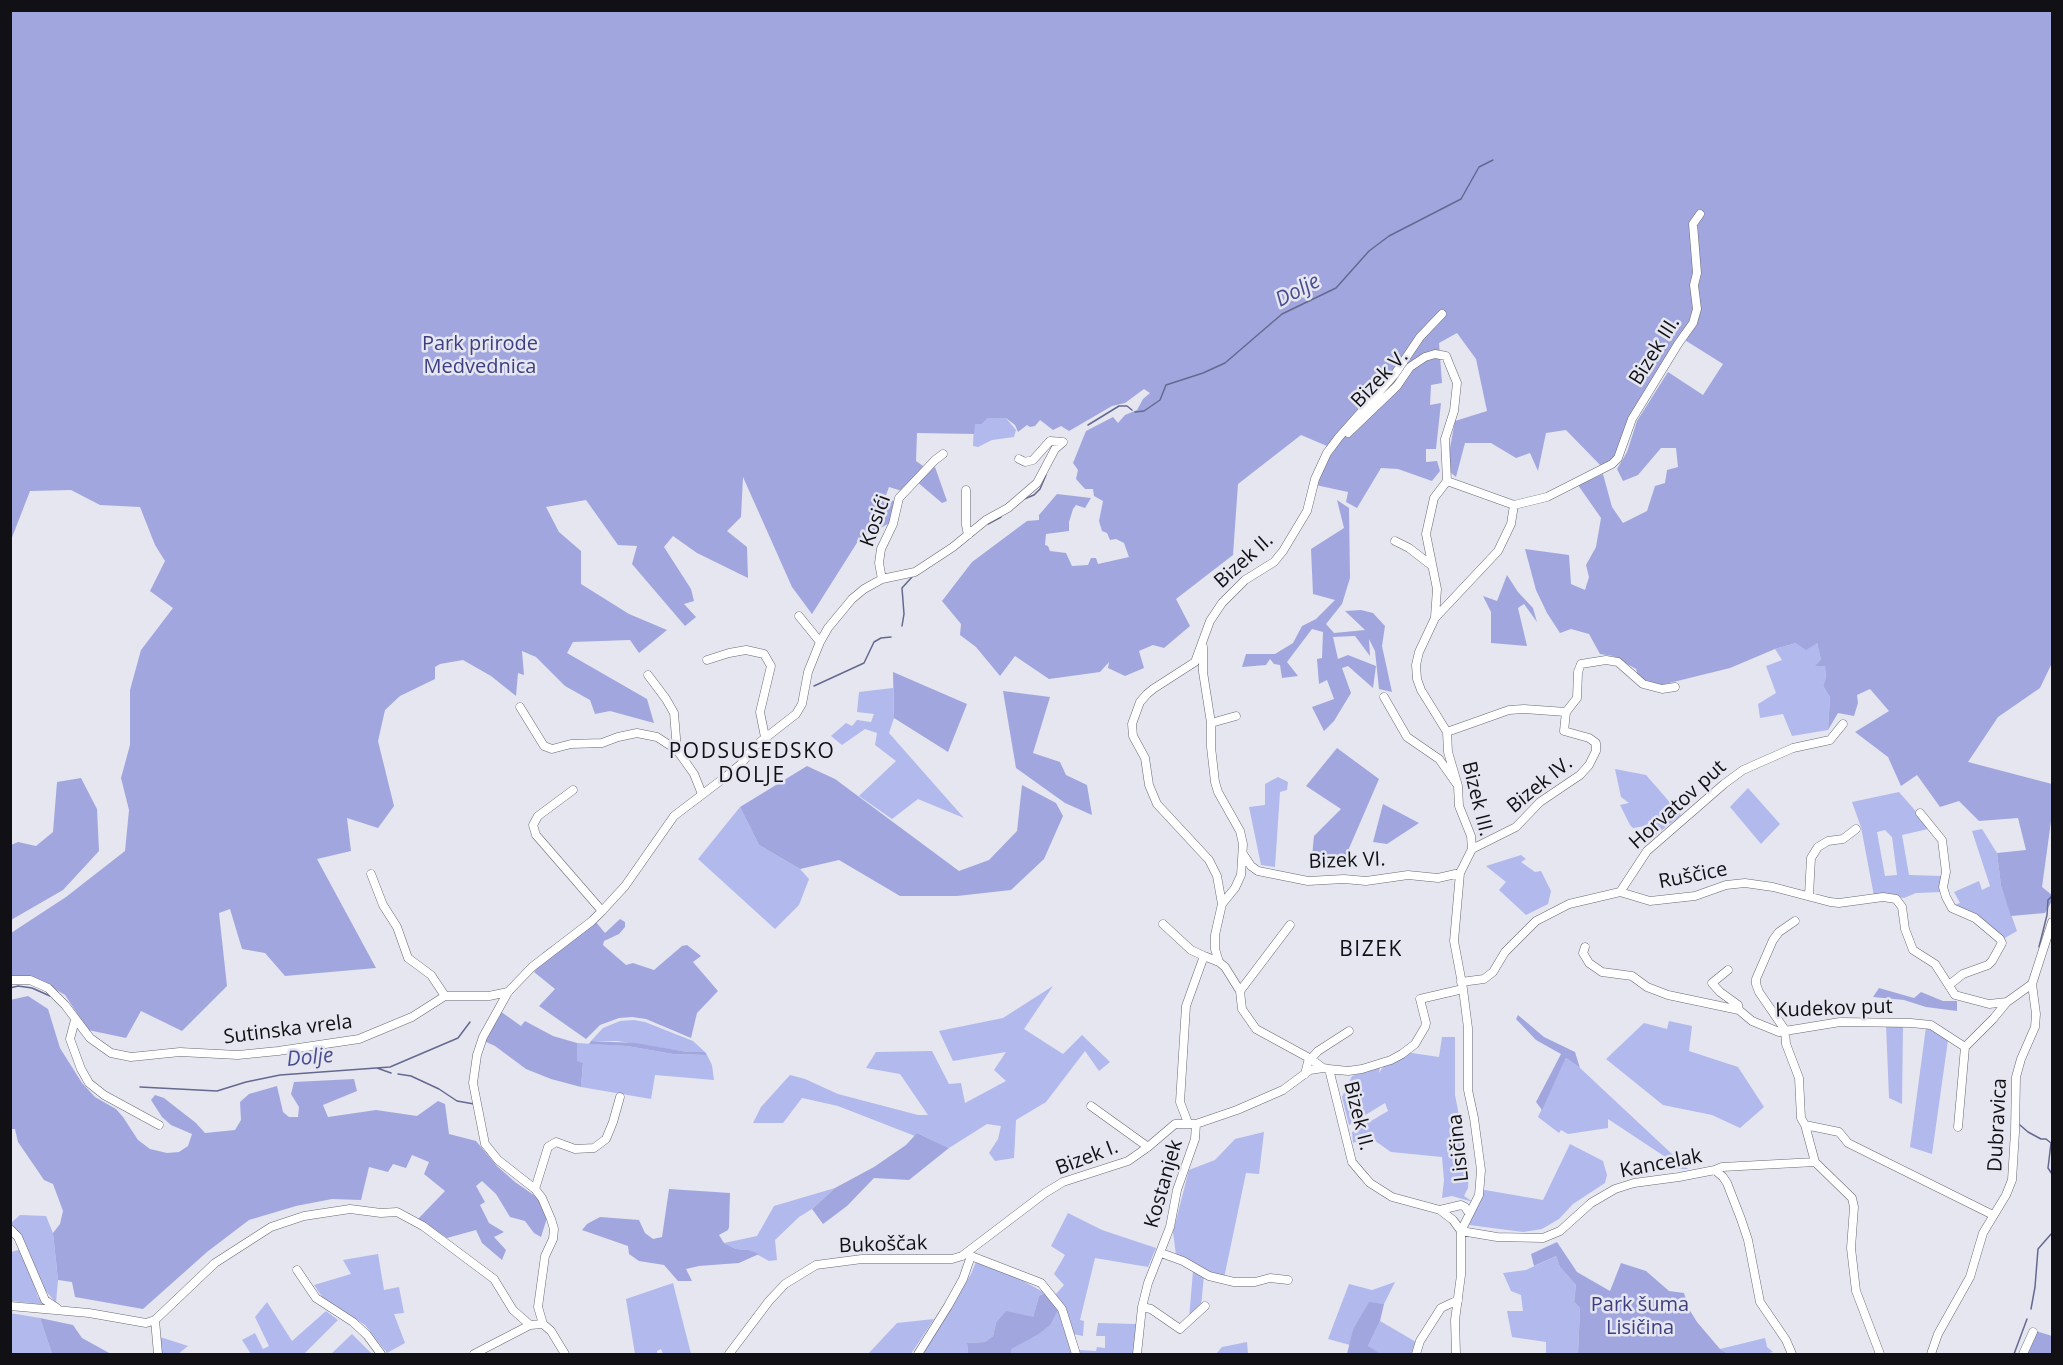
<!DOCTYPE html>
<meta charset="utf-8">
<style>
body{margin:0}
#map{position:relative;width:2063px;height:1365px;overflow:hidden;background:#e5e6f0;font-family:"Open Sans",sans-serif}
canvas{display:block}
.frame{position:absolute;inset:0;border:12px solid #111115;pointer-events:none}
</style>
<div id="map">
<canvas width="2063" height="1365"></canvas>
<div class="frame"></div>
</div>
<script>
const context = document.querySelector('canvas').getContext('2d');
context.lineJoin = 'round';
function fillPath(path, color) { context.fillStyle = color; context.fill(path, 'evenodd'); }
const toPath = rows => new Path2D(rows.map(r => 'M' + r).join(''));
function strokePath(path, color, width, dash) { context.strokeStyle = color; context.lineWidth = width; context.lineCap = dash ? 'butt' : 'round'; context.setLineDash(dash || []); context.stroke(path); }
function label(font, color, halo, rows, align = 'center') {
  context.font = font + ' "Open Sans",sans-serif'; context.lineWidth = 5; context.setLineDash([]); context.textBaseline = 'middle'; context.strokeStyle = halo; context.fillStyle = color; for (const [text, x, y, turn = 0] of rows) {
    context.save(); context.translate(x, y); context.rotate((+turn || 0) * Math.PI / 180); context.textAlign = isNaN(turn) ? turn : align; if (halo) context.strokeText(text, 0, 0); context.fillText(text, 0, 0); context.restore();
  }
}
const green = toPath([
 [988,418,1006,418,1016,430,1014,437,992,440,978,447,973,446,974,424,982,424],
 [1796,643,1817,643,1821,660,1825,666,1826,679,1823,686,1830,697,1828,730,1792,736,1783,714,1760,718,1758,704,1776,693,1766,666,1782,660,1775,649],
 [893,688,894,718,889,733,964,818,918,799,892,819,859,796,896,761,875,745,877,733,865,729,842,745,831,736,846,723,852,726,857,720,871,722,874,714,857,712,859,692],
 [1615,769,1646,775,1681,815,1652,838,1645,826,1633,828,1630,825,1620,805,1629,803,1621,797],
 [1278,777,1288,782,1287,790,1280,792,1275,867,1261,865,1249,807,1265,805,1265,784],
 [1748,788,1780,824,1761,844,1730,807],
 [1899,792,1919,815,1928,829,1902,835,1909,875,1942,876,1942,892,1916,893,1904,898,1887,895,1874,896,1861,827,1852,802],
 [1885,830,1892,837,1897,875,1885,876,1877,832],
 [740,807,759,845,800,869,809,879,799,905,775,929,698,859],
 [1982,829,1997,853,2001,886,2017,931,2003,939,1954,905,1960,903,1954,892,1979,881,1982,890,1990,886,1972,831],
 [1521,855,1526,859,1521,862,1535,872,1541,871,1551,891,1548,904,1526,915,1499,890,1506,882,1486,866],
 [1053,986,1024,1029,1063,1054,1082,1035,1110,1062,1099,1071,1085,1051,1046,1102,1016,1120,1014,1158,995,1161,989,1153,998,1139,1001,1126,987,1124,949,1148,917,1133,915,1136,838,1106,802,1098,783,1123,753,1123,761,1107,790,1075,805,1079,838,1094,918,1115,928,1115,900,1074,866,1068,876,1052,932,1051,949,1084,961,1083,965,1103,1006,1081,994,1070,1006,1052,953,1061,939,1031,1003,1018],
 [634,1020,645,1022,693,1041,705,1052,688,1052,617,1041,591,1041,603,1028,620,1021],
 [1669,1021,1692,1026,1689,1051,1738,1067,1764,1107,1740,1128,1712,1115,1663,1105,1606,1059,1644,1023,1667,1029],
 [1903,1023,1902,1104,1889,1098,1886,1024],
 [1926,1027,1948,1040,1932,1154,1910,1147],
 [1442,1037,1455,1037,1455,1095,1469,1166,1468,1188,1464,1196,1473,1202,1452,1196,1442,1198,1444,1180,1442,1157,1391,1152,1368,1136,1353,1143,1352,1132,1388,1111,1385,1103,1349,1125,1342,1097,1352,1076,1380,1067,1379,1073,1387,1061,1405,1052,1439,1057],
 [577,1043,627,1046,673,1054,707,1055,712,1065,714,1080,655,1075,651,1099,581,1087,583,1063,577,1062],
 [1566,1058,1580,1068,1688,1169,1675,1169,1672,1158,1664,1156,1608,1119,1608,1128,1568,1134,1561,1130,1559,1133,1538,1117],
 [1264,1132,1259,1174,1246,1173,1224,1278,1209,1273,1176,1255,1173,1232,1189,1170,1215,1160,1235,1139],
 [1570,1144,1603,1161,1607,1175,1605,1183,1573,1204,1559,1219,1542,1229,1523,1232,1469,1225,1479,1189,1543,1200],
 [835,1188,812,1209,799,1217,775,1240,777,1260,769,1261,749,1250,736,1249,724,1243,757,1236,774,1206],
 [1068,1213,1102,1230,1156,1248,1148,1267,1095,1258,1080,1320,1084,1321,1083,1336,1073,1334,1056,1294,1064,1285,1054,1274,1065,1255,1051,1246],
 [20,1215,46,1216,53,1233,58,1280,56,1303,45,1290,24,1240,11,1223],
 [22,1249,38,1297,48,1305,11,1301,11,1252],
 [378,1254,384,1290,399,1287,404,1313,394,1314,405,1343,387,1353,365,1325,323,1298,314,1285,351,1274,343,1260],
 [1556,1256,1560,1267,1576,1285,1574,1302,1580,1308,1578,1354,1546,1354,1546,1342,1512,1337,1507,1311,1523,1311,1521,1295,1511,1291,1503,1273,1526,1270],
 [976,1262,1007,1272,1045,1293,1039,1296,1033,1317,996,1323,993,1336,985,1342,967,1343,968,1354,922,1354,971,1274],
 [1193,1271,1204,1275,1201,1306,1189,1319],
 [1395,1282,1384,1304,1369,1303,1353,1329,1350,1345,1328,1339,1349,1284,1372,1290],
 [673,1283,691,1354,663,1354,661,1349,657,1351,657,1354,635,1354,626,1299],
 [267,1302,292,1341,326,1311,338,1320,304,1354,251,1354,242,1340,255,1333,263,1349,269,1346,255,1317],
 [1059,1308,1073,1354,1011,1354,1010,1349,1036,1336],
 [10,1313,40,1318,52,1354,11,1354],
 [934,1319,911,1354,868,1354,897,1323],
 [1380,1321,1416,1342,1415,1354,1381,1354,1369,1348,1368,1346],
 [1098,1323,1136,1324,1135,1354,1081,1354,1079,1350,1096,1351,1097,1347,1105,1348,1105,1336,1096,1336],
 [352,1334,372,1354,331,1354],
 [160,1337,188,1346,178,1354,161,1354],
 [1765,1338,1767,1347,1773,1352,1764,1354,1728,1354,1720,1349],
 [1247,1342,1248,1354,1216,1354,1222,1347]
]);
const forest = toPath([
 [11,11,2052,11,2052,663,2040,688,1998,717,1968,762,2052,784,2052,814,2042,887,2052,895,2052,901,2045,913,2011,916,2001,886,1997,853,2026,850,2018,818,1979,821,1959,801,1940,807,1917,775,1901,786,1888,757,1855,732,1889,711,1870,689,1857,695,1858,703,1854,716,1838,713,1828,730,1830,697,1823,686,1826,678,1825,666,1815,666,1821,660,1817,643,1806,650,1796,643,1775,649,1730,668,1661,685,1639,678,1636,669,1613,656,1600,654,1589,634,1571,629,1560,633,1547,613,1536,590,1525,549,1569,555,1571,584,1585,590,1589,577,1586,565,1596,547,1601,518,1578,485,1603,474,1612,507,1623,523,1647,511,1655,486,1665,483,1667,470,1678,467,1676,448,1661,448,1638,475,1623,481,1617,469,1627,452,1637,421,1668,372,1703,395,1723,364,1680,337,1630,419,1616,457,1604,469,1566,430,1546,433,1538,471,1530,453,1516,458,1491,443,1465,443,1456,477,1446,469,1455,421,1487,411,1476,359,1457,333,1439,343,1442,383,1431,385,1430,405,1441,403,1436,449,1426,449,1426,462,1437,461,1440,471,1432,481,1398,469,1381,468,1357,508,1346,502,1348,492,1311,484,1327,446,1301,435,1238,484,1233,555,1176,599,1190,626,1164,648,1153,645,1139,651,1144,668,1125,676,1108,668,1109,662,1100,672,1049,679,1015,656,1000,676,976,647,960,635,961,624,942,601,972,562,1027,521,1039,520,1039,515,1057,494,1091,498,1085,508,1076,505,1073,509,1069,522,1069,531,1046,534,1045,545,1048,546,1050,551,1066,553,1072,566,1088,565,1091,558,1096,558,1098,564,1129,557,1124,543,1116,539,1110,540,1107,533,1102,531,1099,521,1103,501,1094,496,1093,489,1085,489,1076,479,1078,470,1073,463,1086,431,1113,417,1118,423,1125,415,1137,410,1143,399,1150,393,1144,389,1125,403,1112,406,1069,431,1061,426,1053,430,1040,420,1035,426,1030,427,1027,425,1018,432,1015,425,1006,418,988,418,982,424,975,424,974,434,917,433,916,461,926,468,902,491,889,487,885,498,897,502,892,522,860,538,812,614,792,587,743,477,741,517,727,531,747,547,748,578,697,553,673,536,664,547,691,589,694,601,684,604,696,617,685,626,632,564,637,546,618,545,586,500,546,507,559,532,581,551,581,584,629,614,667,630,639,653,630,640,573,642,567,653,647,699,654,723,610,711,595,714,590,700,565,686,536,657,522,651,524,675,518,673,516,696,491,676,463,660,440,664,435,667,435,679,400,696,385,710,378,741,394,806,378,828,347,818,351,851,317,859,376,968,285,976,265,953,242,949,230,909,219,913,227,986,182,1031,141,1011,126,1038,88,1030,65,995,41,981,11,976,11,933,66,897,125,851,129,810,121,778,130,745,130,690,141,650,173,608,150,591,165,561,155,545,140,507,100,505,71,490,30,491,11,540],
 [935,467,947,501,942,503,916,481,928,470],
 [1337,500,1349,508,1350,578,1342,604,1326,624,1334,633,1365,630,1345,611,1361,610,1373,613,1385,626,1382,646,1392,692,1379,689,1375,651,1369,639,1370,656,1355,636,1333,637,1338,659,1348,655,1376,666,1373,688,1348,666,1342,668,1351,693,1334,721,1324,731,1312,707,1334,699,1327,680,1319,684,1317,659,1322,658,1323,632,1312,629,1287,662,1298,676,1282,678,1280,665,1274,664,1270,659,1266,665,1242,667,1246,654,1275,654,1293,643,1302,626,1316,619,1335,600,1313,594,1311,549,1344,528],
 [1507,575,1518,592,1533,608,1537,622,1524,604,1518,608,1527,646,1491,643,1491,612,1483,596,1497,601],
 [893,672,967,704,948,752,894,718],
 [1003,691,1050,697,1033,753,1060,762,1066,775,1087,785,1092,815,1065,803,1016,768],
 [1337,748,1379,779,1344,860,1311,867,1314,836,1341,809,1306,786],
 [807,766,835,779,959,871,989,860,1017,831,1022,785,1056,803,1063,816,1044,859,1011,890,957,896,900,896,839,860,800,869,759,845,740,807],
 [81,778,97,809,99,851,63,890,11,920,11,845,18,842,36,846,53,832,57,782],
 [1383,804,1419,823,1387,844,1373,842],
 [620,919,625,922,625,927,619,934,604,941,603,945,626,965,633,963,654,970,682,946,687,945,701,956,693,962,718,991,697,1013,691,1038,646,1019,632,1017,619,1018,600,1025,586,1039,539,1006,555,989,534,972,538,967,595,921,605,933],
 [1879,988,1914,998,1921,992,1943,1001,1957,1001,1957,1011,1926,1007,1904,1000,1873,997],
 [28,996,48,1009,60,1048,82,1083,95,1097,116,1109,123,1117,138,1140,150,1149,167,1153,179,1152,188,1146,192,1134,171,1125,162,1117,151,1100,155,1095,164,1098,178,1109,196,1123,205,1133,235,1130,241,1120,240,1102,249,1094,277,1086,283,1112,289,1117,298,1117,299,1107,291,1094,294,1082,354,1079,357,1091,323,1105,328,1117,376,1110,417,1116,438,1101,445,1104,449,1134,476,1141,497,1166,515,1182,538,1198,547,1218,541,1237,534,1233,525,1221,510,1217,496,1194,482,1181,476,1186,485,1202,480,1205,489,1223,504,1232,494,1237,506,1250,502,1260,482,1243,476,1230,447,1238,418,1219,445,1191,424,1174,429,1162,412,1155,406,1168,393,1164,388,1172,369,1167,361,1200,332,1199,296,1206,249,1220,207,1252,143,1309,75,1297,72,1282,58,1280,53,1233,60,1224,63,1211,53,1184,44,1180,18,1142,15,1129,11,1129,10,1000],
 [500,1011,521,1026,525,1021,553,1036,577,1043,577,1061,583,1063,581,1087,551,1079,526,1069,495,1046,484,1041],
 [1518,1015,1544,1037,1575,1052,1580,1068,1566,1058,1542,1110,1536,1102,1561,1054,1536,1040,1516,1019],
 [591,1041,635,1043,688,1052,705,1052,707,1055,673,1054,627,1046,589,1044],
 [917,1133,949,1148,909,1180,874,1178,847,1206,823,1224,812,1209,835,1188,874,1167,906,1145],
 [669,1189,730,1193,729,1227,728,1230,719,1235,724,1243,736,1249,749,1250,759,1254,739,1263,699,1266,686,1269,692,1281,678,1281,664,1265,639,1261,629,1254,628,1246,582,1230,587,1224,600,1217,639,1220,645,1233,653,1239,662,1237],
 [1557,1242,1577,1272,1610,1291,1621,1263,1646,1271,1669,1291,1684,1293,1689,1309,1697,1322,1720,1349,1728,1354,1578,1354,1580,1308,1574,1302,1576,1285,1560,1267,1556,1256,1534,1266,1531,1254],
 [1045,1293,1059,1308,1050,1325,1036,1336,1011,1349,1011,1354,968,1354,967,1343,985,1342,993,1336,996,1323,1006,1311,1033,1317,1039,1296],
 [1369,1302,1384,1304,1380,1321,1368,1346,1381,1354,1347,1354,1353,1329],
 [40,1318,73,1325,82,1338,111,1354,52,1354],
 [2036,1331,2052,1336,2052,1354,2027,1354]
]);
const stream = toPath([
 [1135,412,1144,411,1160,400,1166,385,1203,373,1225,363,1282,314,1336,288,1369,251,1389,236,1461,199,1479,167,1493,160],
 [1088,425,1119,406,1127,406,1132,410],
 [1024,499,1034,495,1040,489,1046,475],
 [988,524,1001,517],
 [902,626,904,614,902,588,912,577],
 [814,686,864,663,874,642,881,638,891,637],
 [2039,947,2047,915,2048,900,2052,896],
 [544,953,552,947],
 [10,988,18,986,32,988,50,996],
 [377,1068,391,1073],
 [398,1074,411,1076,439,1089,457,1101,474,1104],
 [140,1087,217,1091,246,1082,280,1075,390,1067,458,1038,470,1022],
 [2020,1125,2028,1132,2041,1139,2046,1139,2051,1143,2048,1168,2052,1174],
 [2031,1309,2035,1287,2038,1249,2052,1233],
 [2014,1354,2027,1319]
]);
const minor = toPath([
 [1442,314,1420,337,1395,374,1339,437,1327,453,1315,479,1307,511,1283,551,1274,562,1245,580,1222,603,1210,621,1195,662,1153,689,1147,694,1140,702,1132,724,1133,736,1145,758,1149,785,1157,804,1209,860,1217,876,1222,904,1215,935,1215,949,1219,962,1225,967,1240,991,1242,1009,1256,1029,1311,1059,1323,1068,1329,1069,1352,1162,1363,1175,1370,1183,1392,1197,1440,1210,1453,1220,1461,1231],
 [1348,433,1397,386,1410,367,1425,357,1435,354,1446,356,1457,383,1454,411,1445,439,1447,481,1434,498,1426,534,1437,589,1435,617],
 [1019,459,1025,462,1033,460,1050,441,1063,442],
 [1447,481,1514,505],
 [966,490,966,525,968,535],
 [1395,541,1409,548,1431,565],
 [882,579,879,563,881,549,893,524,899,498,935,460,943,454],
 [799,616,820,642],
 [1203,647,1203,672,1211,723,1211,747,1215,782,1218,792,1240,831,1243,844,1241,875,1235,888,1222,904],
 [707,660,729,653,746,650,764,654,771,666,760,712,765,737],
 [648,675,666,699,674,713,677,750],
 [1384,697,1407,737,1439,759,1456,783],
 [520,707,544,746,552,749,571,744,602,743,618,737,637,733,657,737,677,750,694,774,702,794],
 [1211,723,1236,716],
 [1447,732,1509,710,1524,709,1566,712],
 [573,790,538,816,533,825,536,835,602,911],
 [1920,813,1942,840,1946,872,1943,887,1946,897,1952,908,1975,918,2000,939,2002,943,1992,961,1988,965,1963,974,1949,985],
 [1472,849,1516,827,1540,802,1580,775,1589,765,1596,751,1596,743,1589,738,1564,731,1566,712,1577,698,1578,672,1581,664,1606,660,1618,662,1643,684,1662,689,1675,687],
 [1243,854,1251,866,1258,871,1308,881,1344,879,1366,881,1408,875,1438,878,1460,873],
 [371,874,383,905,397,927,408,958,431,975,445,996],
 [1620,892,1650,901,1695,896,1726,885,1745,883,1773,887,1830,902,1839,903,1883,897,1896,899,1902,907,1905,929,1913,950,1935,964,1955,995,1989,1004,2007,1002],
 [1809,895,1811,858,1818,847,1828,841,1843,839,1856,829],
 [1795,921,1779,932,1773,940,1756,979,1756,984,1759,992,1785,1030,1786,1044,1799,1078,1801,1118,1805,1125,1839,1132,1848,1143,1993,1215],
 [1163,924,1191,950,1204,956],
 [1585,947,1583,953,1589,963,1602,972,1632,976,1647,987,1668,995,1739,1010,1752,1021,1779,1032,1840,1022,1911,1023,1931,1025,1965,1047,1993,1019,2007,1002,2032,984],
 [1728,970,1712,983,1720,992,1738,1005,1739,1010],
 [10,980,30,980,48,988,65,1005,90,1038,111,1053,131,1057,180,1052,238,1055,278,1051,359,1039,412,1017,445,996,489,996,508,992],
 [1461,982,1484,979,1493,972,1505,952,1536,921,1569,904,1620,892,1647,851,1724,784,1743,770,1793,748,1830,740,1843,724],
 [1240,991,1290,925],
 [75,1020,70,1039,81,1069,89,1083,104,1095,159,1125],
 [1329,1069,1348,1071,1362,1069,1391,1060,1402,1054,1415,1044,1425,1027,1426,1023,1420,999,1463,989,1454,941,1460,873,1472,849,1471,836,1459,806,1458,786,1448,752,1447,732,1421,690,1417,679,1416,665,1419,652,1435,618,1498,551,1511,524,1514,505,1547,497,1612,464,1618,458,1632,419,1678,344,1693,323,1697,309,1694,285,1697,273,1693,224,1700,214],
 [1305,1074,1308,1062,1318,1051,1349,1031],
 [1091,1106,1148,1147],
 [1188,1123,1180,1102,1186,1006,1204,956,1219,962],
 [1958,1127,1965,1047],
 [1815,1162,1852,1198,1854,1207,1851,1248,1856,1291,1880,1354],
 [1715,1170,1722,1167,1815,1162,1805,1125],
 [535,1189,548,1147,556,1142,575,1149,594,1148,606,1139,613,1122,620,1097],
 [1440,1210,1461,1205,1465,1207,1469,1213],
 [10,1229,18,1237,45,1300,57,1308],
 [1461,1231,1497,1237,1543,1238,1560,1231,1591,1203,1615,1189,1634,1183,1679,1177,1715,1170,1723,1177,1727,1183,1741,1219,1748,1240,1760,1302,1786,1340,1792,1354],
 [967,1253,971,1256,1041,1283,1062,1309,1076,1354],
 [1161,1253,1183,1261,1209,1276,1234,1282,1255,1282,1270,1278,1288,1280],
 [297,1270,316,1298,353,1322,367,1335,381,1354],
 [10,1306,89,1313,146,1323,155,1320,215,1263,271,1227,304,1216,350,1209,381,1213,397,1212,423,1226,494,1279,513,1310,530,1325],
 [1142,1307,1151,1309,1180,1329,1205,1306],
 [155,1320,158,1354],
 [474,1354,530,1325,543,1324],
 [565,1354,551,1331,543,1324,538,1307,545,1256,553,1239,554,1229,551,1219,542,1198,535,1189,498,1160,485,1144,473,1083,477,1055,483,1037,508,992,532,967,592,921,602,911,625,886,674,816,724,778,741,764,755,746,796,714,802,704,808,672,820,642,828,628,852,599,864,589,882,579,915,572,953,547,986,520,1008,508,1037,483,1055,449,1063,442],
 [729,1354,769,1301,785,1284,816,1265,862,1259,952,1259,962,1256,1045,1193,1063,1182,1128,1161,1148,1147,1175,1124,1196,1124,1237,1110,1283,1090,1310,1070,1323,1068],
 [918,1354,948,1306,963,1279,971,1256],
 [1137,1354,1142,1307,1148,1283,1170,1227,1177,1190,1195,1139,1196,1124],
 [1416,1354,1420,1341,1441,1308,1458,1300],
 [1456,1354,1455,1320,1461,1275,1461,1231,1479,1195,1481,1170,1474,1118,1468,1090,1468,1028,1463,989],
 [1931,1354,1938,1334,1970,1277,1983,1233,2006,1195,2012,1180,2015,1132,2016,1077,2021,1059,2035,1027,2036,1014,2032,984,2052,922],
 [2023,1354,2033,1332]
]);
const parkNames = [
 ["Park prirode",480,344],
 ["Medvednica",480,367],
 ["Park šuma",1640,1305],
 ["Lisičina",1640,1328]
];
const streetNames = [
 ["Bizek III.",1655,351,-58],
 ["Bizek V.",1380,379,-46],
 ["Kosići",876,521,-70],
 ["Bizek II.",1244,561,-42],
 ["Bizek IV.",1540,785,-39],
 ["Bizek III.",1477,799,76],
 ["Horvatov put",1678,805,-42],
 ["Bizek VI.",1347,861,-2],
 ["Ruščice",1693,876,-11],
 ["Kudekov put",1834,1009,-2],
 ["Sutinska vrela",288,1030,-7],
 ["Bizek II.",1358,1116,76],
 ["Dubravica",1998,1125,-87],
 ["Lisičina",1459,1148,-96],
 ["Bizek I.",1087,1158,-21],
 ["Kancelak",1661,1164,-11],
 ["Kostanjek",1164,1184,-74],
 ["Bukoščak",883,1245,-2]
];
const waterNames = [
 ["Dolje",1298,291,-28],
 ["Dolje",310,1058,-5]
];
const neighbourhoodNames = [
 ["PODSUSEDSKO",752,752],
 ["DOLJE",752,776],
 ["BIZEK",1371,950]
];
fillPath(green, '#b2b9ec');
fillPath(forest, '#a1a7de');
strokePath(stream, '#656990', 1.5);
strokePath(minor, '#696a73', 9);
strokePath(minor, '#fff', 8);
label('20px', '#3e3f82', '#e5e6f0', parkNames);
label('20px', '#111115', '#e5e6f0', streetNames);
label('italic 21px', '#4a4d90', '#e5e6f0', waterNames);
context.letterSpacing = '1.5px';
label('21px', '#111115', '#e5e6f0', neighbourhoodNames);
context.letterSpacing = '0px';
</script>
